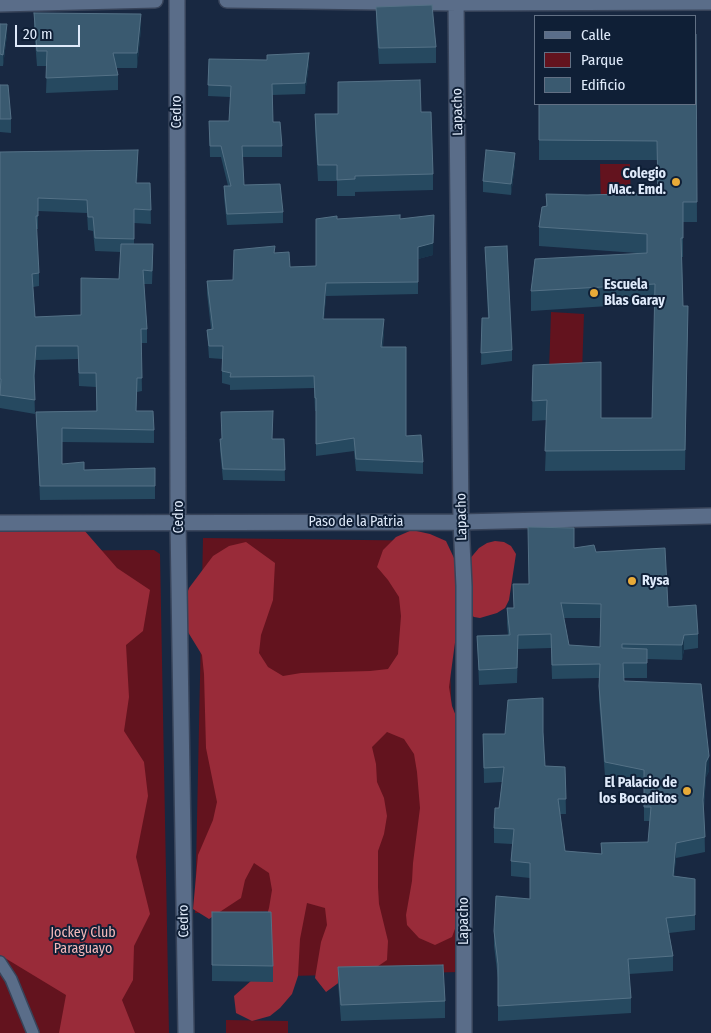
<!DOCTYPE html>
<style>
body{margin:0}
#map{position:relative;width:711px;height:1033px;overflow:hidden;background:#182841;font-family:"Fira Sans Condensed",sans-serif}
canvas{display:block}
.legend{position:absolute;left:534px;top:15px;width:162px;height:90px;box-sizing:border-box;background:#0f1f36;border:1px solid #627084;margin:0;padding:6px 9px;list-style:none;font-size:15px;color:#dfeafa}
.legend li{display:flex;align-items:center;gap:10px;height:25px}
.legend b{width:25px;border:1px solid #627084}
.scale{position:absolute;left:15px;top:25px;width:65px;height:22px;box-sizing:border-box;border:2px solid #dfeafa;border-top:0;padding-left:6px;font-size:15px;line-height:18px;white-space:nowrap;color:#dfeafa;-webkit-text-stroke:4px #0f1f36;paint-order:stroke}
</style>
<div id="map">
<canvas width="711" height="1033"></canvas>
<ul class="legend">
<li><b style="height:6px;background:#5a6d89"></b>Calle</li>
<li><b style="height:14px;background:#63131e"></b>Parque</li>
<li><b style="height:14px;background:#3a5a70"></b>Edificio</li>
</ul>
<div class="scale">20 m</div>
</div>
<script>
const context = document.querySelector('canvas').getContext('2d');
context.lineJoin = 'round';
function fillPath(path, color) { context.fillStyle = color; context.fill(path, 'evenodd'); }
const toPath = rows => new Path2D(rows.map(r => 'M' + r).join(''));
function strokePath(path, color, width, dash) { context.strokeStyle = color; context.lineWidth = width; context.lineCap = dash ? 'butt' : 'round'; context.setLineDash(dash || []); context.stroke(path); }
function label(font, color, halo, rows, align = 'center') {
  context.font = font + ' "Fira Sans Condensed",sans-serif'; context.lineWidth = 4; context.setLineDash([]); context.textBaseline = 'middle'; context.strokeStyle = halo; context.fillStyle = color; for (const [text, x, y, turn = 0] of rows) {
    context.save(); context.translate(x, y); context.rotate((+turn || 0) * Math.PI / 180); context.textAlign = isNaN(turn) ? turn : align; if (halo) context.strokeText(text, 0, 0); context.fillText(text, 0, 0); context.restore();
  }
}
const green = toPath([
 [600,164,630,164,631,209,601,209],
 [551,312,584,314,582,373,549,372],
 [203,538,446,541,460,972,290,976,286,911,195,913],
 [154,550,160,554,169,1033,0,1033,0,551],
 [226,1020,288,1021,288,1033,226,1033]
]);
const forest = toPath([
 [51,522,77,522,117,568,150,590,143,631,126,645,129,697,124,731,144,762,148,796,136,857,150,914,134,946,133,980,122,1000,135,1033,59,1033,66,995,0,955,0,532],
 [412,530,430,534,446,541,454,558,457,576,459,613,449,687,452,706,465,739,459,918,452,937,435,945,419,938,407,925,406,915,412,881,413,863,420,808,417,772,414,754,404,739,387,732,372,747,376,764,377,782,384,798,387,816,384,834,378,851,378,887,379,904,388,941,387,960,371,971,352,973,326,992,315,978,321,942,327,925,325,908,307,903,300,939,298,976,292,994,280,1008,270,1016,252,1021,236,1013,234,996,261,972,264,925,269,908,272,890,269,873,254,863,245,880,241,898,209,919,193,909,198,855,213,820,217,802,206,748,204,674,202,655,183,624,183,605,189,588,213,556,229,546,246,542,275,563,273,600,261,635,259,653,268,667,283,676,301,673,370,671,388,669,398,654,401,616,399,597,388,580,377,567,383,550,396,537],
 [495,541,504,542,511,546,516,554,509,600,505,608,497,613,480,618,474,617,470,614,468,561,479,548,487,543]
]);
const lane = toPath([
 [0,962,11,979,33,1033]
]);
const secondary = toPath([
 [177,0,178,522,186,1033],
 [227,0,457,3,711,2],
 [456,0,461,522,464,586,464,1033],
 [0,4,155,0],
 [0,523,461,522,711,516]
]);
const wall = toPath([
 [376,7,436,47,436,63,379,64,376,23],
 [34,13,141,29,137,68,116,68,118,75,118,90,46,93,47,66,37,66,34,28],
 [0,24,7,35,3,66,0,66],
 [696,34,697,222,683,222,683,257,682,257,683,306,688,306,685,470,545,471,547,420,532,421,533,365,601,418,652,418,655,303,531,311,531,291,637,253,539,246,539,227,546,206,546,194,587,195,658,193,657,160,539,160,539,104],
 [209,59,309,64,305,94,272,95,273,122,282,146,282,157,242,157,244,185,283,212,283,223,227,225,224,197,224,186,228,186,221,157,210,157,209,121,229,121,230,97,208,96],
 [0,85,11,119,11,133,0,132],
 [421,112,433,174,433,190,355,192,355,196,337,196,337,181,318,181,315,131,315,114],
 [0,152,138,164,137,183,150,183,151,224,134,223,134,244,153,257,152,284,144,284,147,329,147,343,141,343,142,391,137,392,136,411,154,430,154,443,62,442,62,464,84,470,155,468,155,499,40,500,36,412,96,411,96,387,79,386,78,359,36,360,34,383,35,414,0,408],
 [38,211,87,213,88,230,93,231,95,251,121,252,119,279,81,315,35,317,33,287,39,286,39,273,36,229,38,229],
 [515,164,511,195,483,192,483,181],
 [337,219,400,219,433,255,418,259,418,294,326,296,324,319,384,331,383,347,406,436,423,462,423,474,356,471,354,451,316,456,316,411,315,411,314,388,230,390,230,385,222,383,222,359,209,358,207,330,211,329,207,293,207,281,233,280,275,253,290,267,316,266],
 [485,247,512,350,512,361,481,365,482,318,488,318],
 [220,439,284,439,285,481,223,480,220,450],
 [574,548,596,552,668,607,698,634,698,648,684,650,682,660,647,659,647,678,624,678,624,681,709,771,706,777,704,808,705,852,676,858,674,876,695,879,695,930,669,933,673,956,673,971,629,974,631,998,631,1013,498,1021,498,979,494,946,494,931,530,899,530,878,511,876,511,861,512,844,494,843,494,828,499,808,502,782,484,783,483,734,543,735,545,766,565,767,566,814,560,814,565,851,601,854,601,843,648,842,650,821,644,821,644,785,605,776,599,700,599,678,552,679,551,648,518,649,517,683,479,685,477,636,508,635,507,623,507,608,513,608],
 [564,618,601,618,600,647,569,645],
 [212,912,273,966,273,982,212,981],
 [338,967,445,1001,445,1018,341,1021,338,983]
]);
const shadedWall = toPath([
 [141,14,141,29,137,68,137,53],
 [7,24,7,35,3,66,3,55],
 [309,53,309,64,305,94,305,83],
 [138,150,138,164,136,197,136,183],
 [515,153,515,164,511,195,511,184],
 [434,215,433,255,418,259,418,247],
 [326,283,326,296,323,332,323,319],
 [384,319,384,331,381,359,381,347],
 [36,346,36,360,34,389,34,376],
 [684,635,684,650,682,660,682,645],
 [709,756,709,771,706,777,703,815,703,800,706,762],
 [676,843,676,858,673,890,673,876]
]);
const building = toPath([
 [432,5,436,47,379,48,376,7,432,5],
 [34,13,141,14,137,53,113,53,118,75,46,78,47,51,37,51,34,13],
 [0,24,7,24,3,55,0,54,0,24],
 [695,34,696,34,697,202,683,202,683,238,681,238,683,306,688,306,685,450,545,451,547,400,532,401,533,365,601,362,601,418,652,418,655,284,531,291,535,259,647,253,647,234,539,227,542,207,547,206,546,194,587,195,658,193,657,141,539,140,539,104,695,104,695,34],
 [309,53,305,83,272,84,273,122,280,122,282,146,242,146,244,185,280,184,283,212,227,214,224,186,231,186,221,146,210,146,209,121,229,121,231,86,208,85,209,59,267,60,267,55,309,53],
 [420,80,421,112,431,112,433,174,355,176,355,179,337,180,337,165,318,165,315,114,338,114,338,82,420,80],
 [0,85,8,85,11,119,0,119,0,85],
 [138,150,136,183,150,183,151,210,134,209,134,239,95,238,93,217,88,217,87,200,38,198,38,216,36,216,39,273,32,274,35,317,81,315,81,278,119,279,121,244,153,244,152,271,143,270,147,329,141,329,142,378,137,378,136,411,153,411,154,430,62,428,62,464,84,462,84,470,155,468,155,486,40,486,36,412,97,411,96,373,79,373,78,346,36,346,34,376,35,400,0,395,1,379,0,379,0,152,138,150],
 [486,150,515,153,511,184,483,181,486,150],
 [400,215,400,219,434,215,433,243,418,247,418,282,326,283,323,319,384,319,381,347,406,347,406,436,421,435,423,462,356,459,354,438,316,444,316,398,315,398,314,376,230,377,231,373,222,371,223,346,209,346,207,330,213,329,207,281,233,280,234,250,275,246,274,253,289,252,290,267,316,266,316,219,337,216,337,219,400,215],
 [507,246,512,350,481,353,482,318,489,318,485,247,507,246],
 [273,411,272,439,284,439,285,470,223,469,220,439,222,439,221,412,273,411],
 [528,527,574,528,574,548,594,545,596,552,665,548,668,607,696,605,698,634,684,635,682,645,622,644,622,648,647,649,647,663,623,663,624,681,701,684,709,756,706,762,703,800,705,837,676,843,673,876,695,879,695,915,666,918,673,956,628,959,631,998,498,1006,498,964,494,931,496,896,530,899,530,863,511,861,514,829,494,828,495,808,499,808,504,767,484,768,483,734,505,734,508,700,543,698,543,732,545,766,565,767,566,799,558,799,565,851,602,854,601,843,648,842,651,807,644,807,644,770,605,762,599,686,600,664,552,665,551,634,518,635,517,668,479,670,477,636,510,635,507,608,514,608,513,584,529,584,528,527],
 [561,603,601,604,600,647,569,645,561,603],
 [212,912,271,912,273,966,212,965,212,912],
 [443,965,445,1001,341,1005,338,967,443,965]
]);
const markers = [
 [676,182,5,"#e9ab38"],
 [594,293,5,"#e9ab38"],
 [632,581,5,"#e9ab38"],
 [687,791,5,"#e9ab38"]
];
const streetNames = [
 ["Cedro",177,112,-90],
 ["Lapacho",458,112,-91],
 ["Cedro",179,517,-90],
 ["Lapacho",462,517,-91],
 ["Paso de la Patria",356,522],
 ["Cedro",184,921,-91],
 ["Lapacho",464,921,-90]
];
const poiNames = [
 ["Colegio",666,174],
 ["Mac. Emd.",666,190],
 ["Escuela",604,285,"left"],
 ["Blas Garay",604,301,"left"],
 ["Rysa",642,581,"left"],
 ["El Palacio de",677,783],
 ["los Bocaditos",677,799]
];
const parkNames = [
 ["Jockey Club",83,933],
 ["Paraguayo",83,949]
];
fillPath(green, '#63131e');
fillPath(forest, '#992b39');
strokePath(lane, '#38445a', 14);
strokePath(secondary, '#38445a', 18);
strokePath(lane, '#5a6d89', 11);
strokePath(secondary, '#5a6d89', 15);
fillPath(wall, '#264960');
fillPath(shadedWall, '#18354c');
fillPath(building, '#3a5a70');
strokePath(building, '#547186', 1);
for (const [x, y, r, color] of markers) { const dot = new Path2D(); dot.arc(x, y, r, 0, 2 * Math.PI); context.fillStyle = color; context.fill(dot); strokePath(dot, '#0f1f36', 2); }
label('14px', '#dfeafa', '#0f1f36', streetNames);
label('bold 14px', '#dfeafa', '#0f1f36', poiNames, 'right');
label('14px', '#f4b8b9', '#0f1f36', parkNames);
</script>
